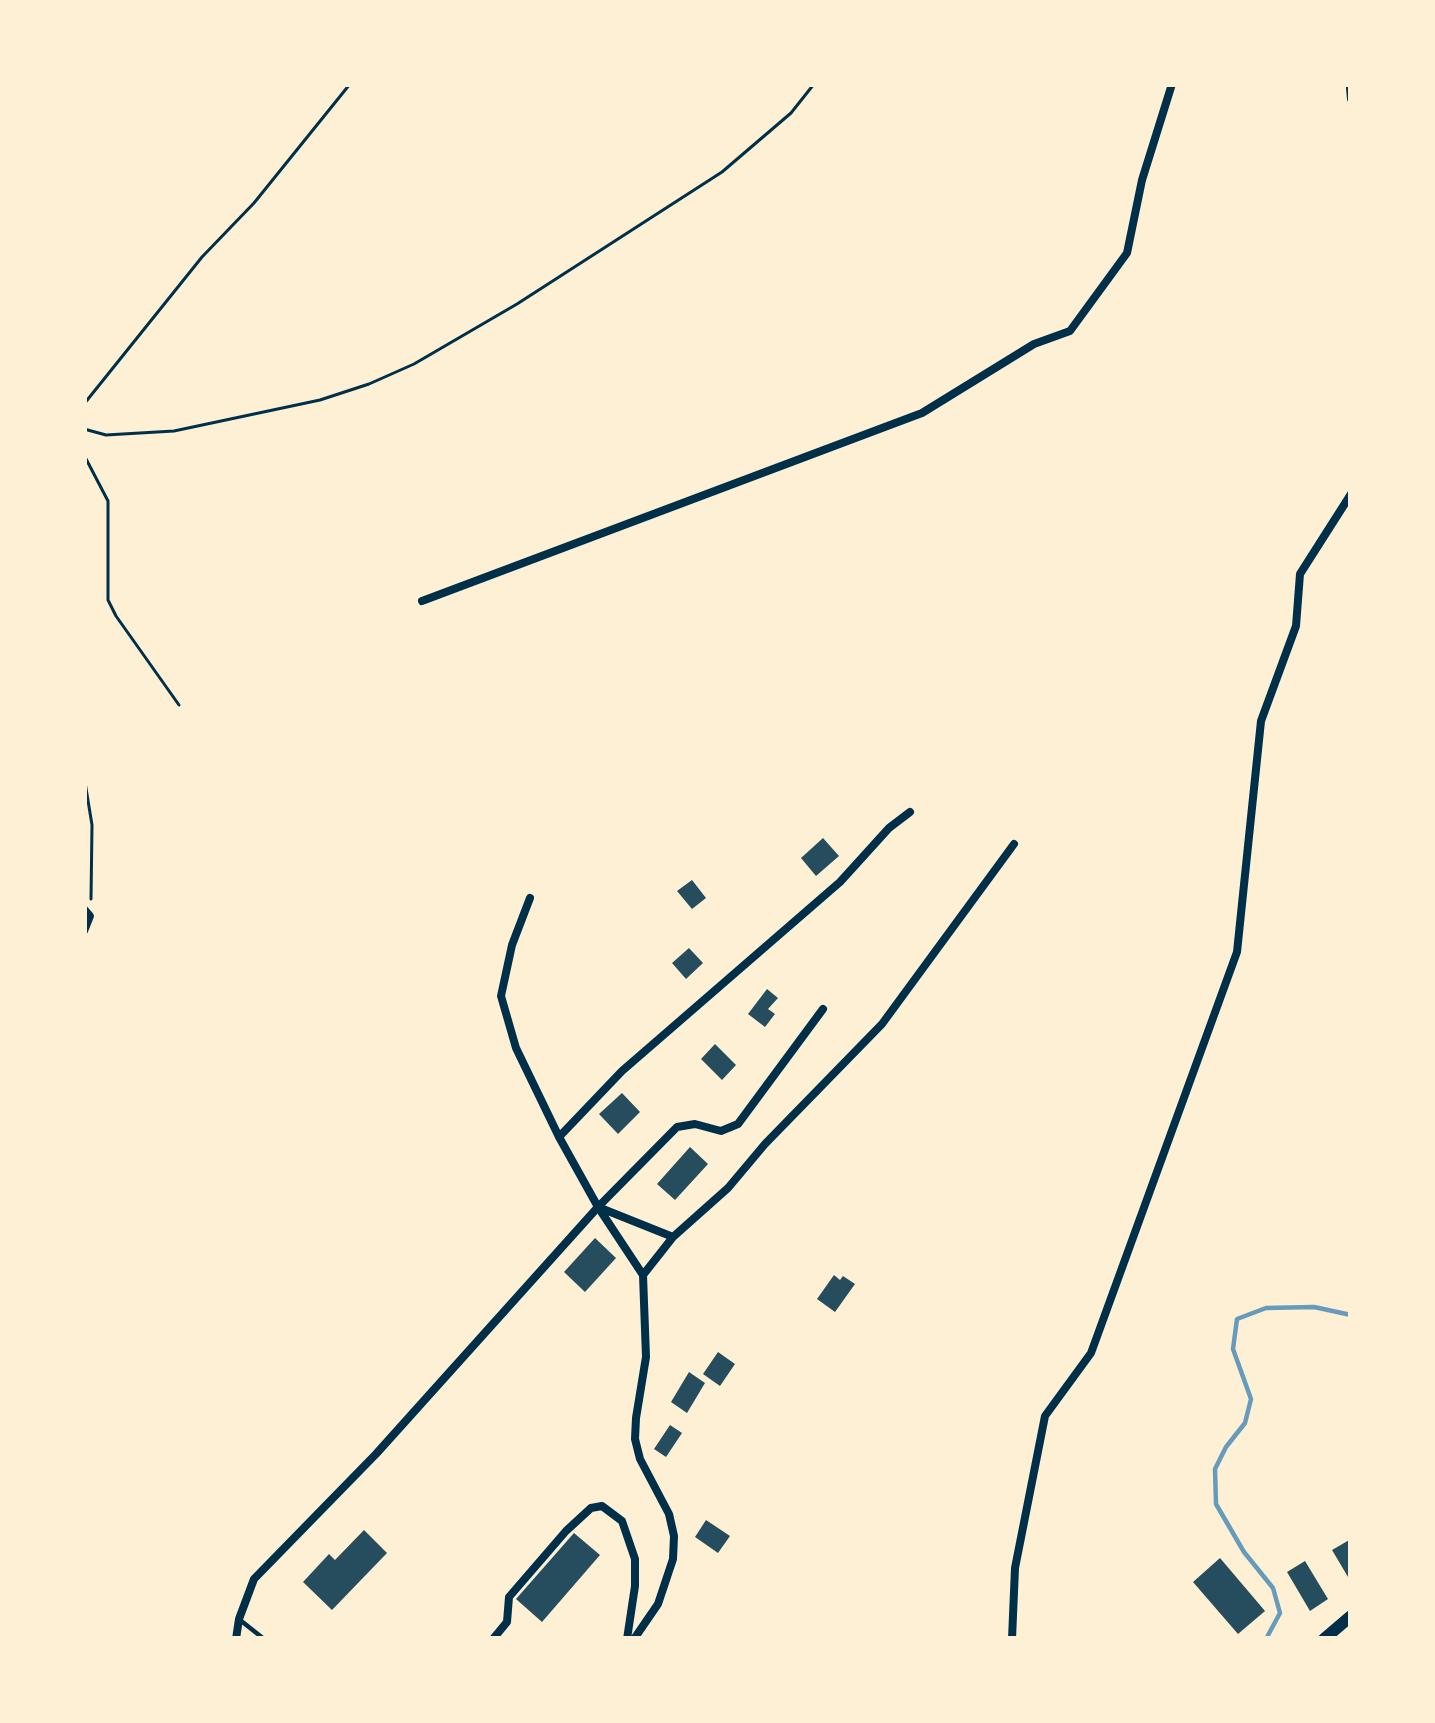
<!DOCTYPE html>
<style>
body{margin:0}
#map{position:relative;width:1435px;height:1723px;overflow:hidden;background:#fdf0d5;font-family:"Golos Text",sans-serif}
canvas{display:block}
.frame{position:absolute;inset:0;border:87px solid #fdf0d5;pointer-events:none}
</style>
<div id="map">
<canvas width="1435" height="1723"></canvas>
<div class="frame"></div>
</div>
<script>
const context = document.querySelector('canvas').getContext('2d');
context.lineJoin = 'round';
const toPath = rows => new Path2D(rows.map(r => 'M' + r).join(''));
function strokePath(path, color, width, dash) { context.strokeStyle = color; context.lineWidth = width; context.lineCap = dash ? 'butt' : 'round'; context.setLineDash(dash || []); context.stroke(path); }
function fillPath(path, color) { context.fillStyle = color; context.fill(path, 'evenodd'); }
const stream = toPath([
 [1266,1639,1280,1613,1273,1588,1244,1552,1216,1504,1215,1469,1226,1447,1245,1423,1251,1399,1233,1349,1237,1319,1266,1308,1314,1307,1351,1315]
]);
const building = toPath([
 [823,838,839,856,816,876,801,858],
 [692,880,706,898,692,909,677,891],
 [689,948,703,963,686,979,672,963],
 [767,989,778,998,768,1009,775,1014,765,1027,748,1014],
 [715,1044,736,1065,722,1080,701,1059],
 [622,1093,640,1112,618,1134,599,1114],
 [690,1147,708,1164,675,1200,657,1184],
 [595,1238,616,1258,585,1292,564,1272],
 [834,1275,840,1280,843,1276,855,1284,835,1312,817,1299],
 [718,1352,735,1364,720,1386,703,1374],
 [689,1372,705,1383,687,1413,671,1402],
 [670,1425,682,1433,666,1457,654,1449],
 [706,1520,730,1536,718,1553,695,1537],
 [364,1530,387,1553,332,1610,303,1582,329,1554,335,1560],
 [574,1533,600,1555,542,1622,516,1599],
 [1351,1539,1351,1582,1332,1550],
 [1220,1558,1265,1611,1238,1634,1193,1582],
 [1305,1561,1328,1599,1310,1611,1287,1572]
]);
const path = toPath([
 [877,84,894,84],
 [84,404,202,257,254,203,350,84],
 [84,429,106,435,174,431,320,400,369,384,414,364,517,304,722,172,791,113,814,84],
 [84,455,108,501,108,600,116,616,179,705],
 [84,776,92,825,91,899]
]);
const service = toPath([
 [240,1620,264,1639]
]);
const minor = toPath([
 [1350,88,1351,99],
 [422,601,922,413,1034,344,1070,331,1127,253,1142,180,1172,84],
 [530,898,512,945,501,996,516,1048,559,1137,598,1207],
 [84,909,90,916,84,931],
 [559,1137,622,1071,840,882,889,828,910,812],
 [643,1275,673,1237,728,1188,765,1144,882,1024,1014,844],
 [236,1639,239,1619,254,1579,376,1454,598,1207,677,1127,695,1124,721,1131,738,1124,823,1009],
 [493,1639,507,1622,509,1597,566,1531,591,1508,602,1506,622,1521,635,1559,635,1586,627,1639],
 [634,1639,658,1604,673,1559,674,1536,669,1514,640,1459,635,1439,636,1418,646,1357,643,1275,598,1207,673,1237],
 [1012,1639,1015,1568,1045,1416,1091,1353,1237,952,1261,721,1296,626,1300,574,1351,494]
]);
const primary = toPath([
 [1324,1639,1351,1616]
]);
strokePath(stream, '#669bbc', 4.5);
fillPath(building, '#264d5e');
strokePath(path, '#003049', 3);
strokePath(service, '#003049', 4.5);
strokePath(minor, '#003049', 8);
strokePath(primary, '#003049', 12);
</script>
